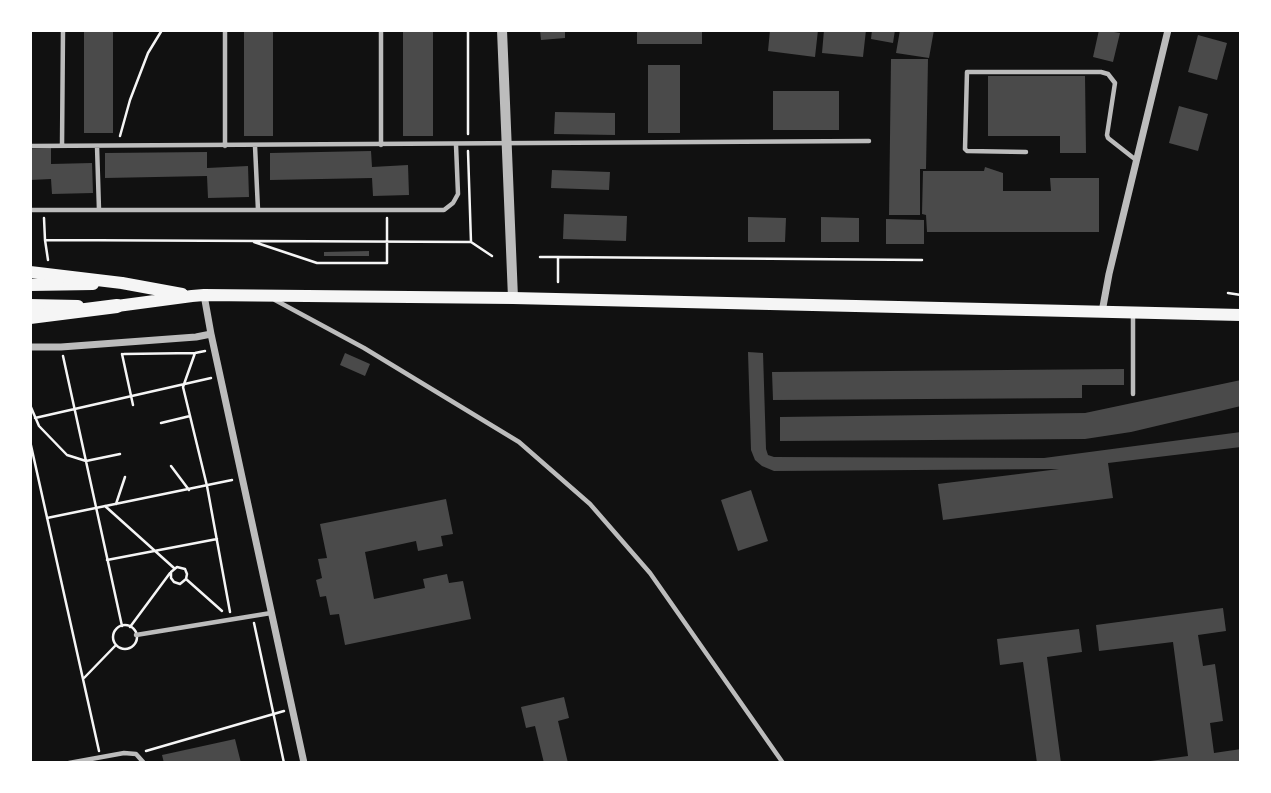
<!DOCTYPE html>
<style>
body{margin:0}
#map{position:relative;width:1271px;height:793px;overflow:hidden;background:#111;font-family:"Playfair Display",serif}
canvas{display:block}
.frame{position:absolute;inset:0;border:32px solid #fff;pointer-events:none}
</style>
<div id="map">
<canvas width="1271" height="793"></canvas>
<div class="frame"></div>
</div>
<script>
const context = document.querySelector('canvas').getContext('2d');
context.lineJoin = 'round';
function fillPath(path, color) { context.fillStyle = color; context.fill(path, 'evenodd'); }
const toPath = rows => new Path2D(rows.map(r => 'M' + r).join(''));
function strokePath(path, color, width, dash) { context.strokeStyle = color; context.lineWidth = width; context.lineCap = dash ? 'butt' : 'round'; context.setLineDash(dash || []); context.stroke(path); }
const building = toPath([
 [84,30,113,30,113,133,84,133],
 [244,30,273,30,273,136,244,136],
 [403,30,433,30,433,136,403,136],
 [540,30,565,30,565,38,541,40],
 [637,30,702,30,702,44,637,44],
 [770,30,818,30,815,57,768,51],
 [824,30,866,30,863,57,822,53],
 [872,30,895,30,893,43,871,39],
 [900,30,934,30,929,58,896,53],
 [1099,30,1115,30,1114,32,1120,33,1113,62,1093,57],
 [1198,35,1227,43,1217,80,1188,72],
 [891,59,928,59,926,169,920,169,920,215,889,215],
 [648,65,680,65,680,133,648,133],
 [988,76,1085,76,1086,153,1060,153,1060,136,988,136],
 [773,91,839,91,839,130,773,130],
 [1179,106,1208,114,1198,151,1169,143],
 [555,112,615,113,615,135,554,134],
 [51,148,51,164,92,163,93,193,52,194,51,179,30,180,30,149],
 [371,151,372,167,408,165,409,195,373,196,372,178,270,180,270,153],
 [207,152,207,168,248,166,249,197,208,198,207,176,105,178,105,153],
 [985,167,1003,173,1003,191,1051,191,1050,178,1099,178,1099,232,927,232,926,215,922,214,923,171,984,171],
 [552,170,610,172,609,190,551,188],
 [564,214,627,216,626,241,563,239],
 [748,217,786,218,785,242,748,242],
 [821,217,859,218,859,242,821,242],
 [886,219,924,220,924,244,886,244],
 [369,251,369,256,324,256,324,252],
 [748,352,763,353,766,449,768,455,774,457,1044,458,1241,432,1241,447,1108,463,1113,498,943,520,938,484,1059,469,774,471,762,466,755,460,751,450],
 [345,353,370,364,365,376,340,365],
 [1124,369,1124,385,1082,385,1082,398,773,400,772,372],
 [1241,380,1241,406,1131,432,1085,439,780,441,780,417,1085,413],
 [751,490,768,541,738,551,721,500],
 [446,499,453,534,441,536,443,546,418,551,416,541,365,552,374,599,425,588,423,579,447,574,449,583,463,581,471,619,345,645,339,614,330,615,326,596,320,597,316,580,322,578,318,559,327,558,320,524],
 [1223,608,1226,631,1198,635,1203,666,1215,664,1223,721,1210,723,1214,753,1241,749,1241,763,1143,763,1143,762,1188,756,1173,642,1099,651,1096,625],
 [1079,629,1082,652,1047,657,1061,763,1037,763,1023,662,1000,665,997,639],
 [564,697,569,718,558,721,568,763,544,763,535,726,526,728,521,707],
 [235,739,241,763,164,763,162,755]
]);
const path = toPath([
 [468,134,468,30],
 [120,136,130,100,148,53,162,30],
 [468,151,471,242],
 [44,218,45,240,48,260],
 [45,240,471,242,492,256],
 [254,242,317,263,387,263,387,218],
 [540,257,558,257,558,282],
 [558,257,922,260],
 [1228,293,1241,295],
 [195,353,183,387,207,486,230,612],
 [122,354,133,405],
 [124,354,195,353,205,351],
 [63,356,122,626],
 [30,405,39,426,67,455,86,461,120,454],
 [35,418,211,378],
 [161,423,190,416],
 [30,441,99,751],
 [171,466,189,490],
 [116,504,125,477],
 [105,506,174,568],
 [47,518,232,480],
 [107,560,217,539],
 [186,579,180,584,174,582,171,578,171,572,177,567,185,569,187,574,186,579,222,611],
 [254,623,284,763],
 '113 637a12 12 0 1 1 24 0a12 12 0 1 1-24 0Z',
 [130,627,170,573],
 [84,678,116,645],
 [146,751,284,711]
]);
const service = toPath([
 [225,30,225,146],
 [381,145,381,30],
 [30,146,869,141],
 [62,146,63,30],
 [97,146,99,210],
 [255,146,258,210],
 [1026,152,967,151,965,149,967,72,1101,72,1108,74,1115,83,1107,135,1108,138,1136,160],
 [30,210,444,210,453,203,458,194,456,145],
 [275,300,364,348,519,442,590,504,650,573,783,763],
 [1133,394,1133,313],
 [136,635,271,613],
 [69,763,124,753,136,754,144,763]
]);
const minor = toPath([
 [204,295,211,334,304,763],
 [1102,312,1109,274,1168,30],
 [30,347,61,347,196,337,211,334]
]);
const tertiary = toPath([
 [502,30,513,298]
]);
const secondary = toPath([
 [30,285,93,284],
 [30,305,78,306]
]);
const primary = toPath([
 [30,272,122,283,182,294],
 [117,306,192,296,204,295,513,298,1241,315]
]);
const trunk = toPath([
 [30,317,117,306]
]);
fillPath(building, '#4a4a4a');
strokePath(path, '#f5f5f5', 2.5);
strokePath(service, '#bcbcbc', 4.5);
strokePath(minor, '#bcbcbc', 7);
strokePath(tertiary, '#bcbcbc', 10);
strokePath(secondary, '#f5f5f5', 12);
strokePath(primary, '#f5f5f5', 12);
strokePath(trunk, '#f5f5f5', 14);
</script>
